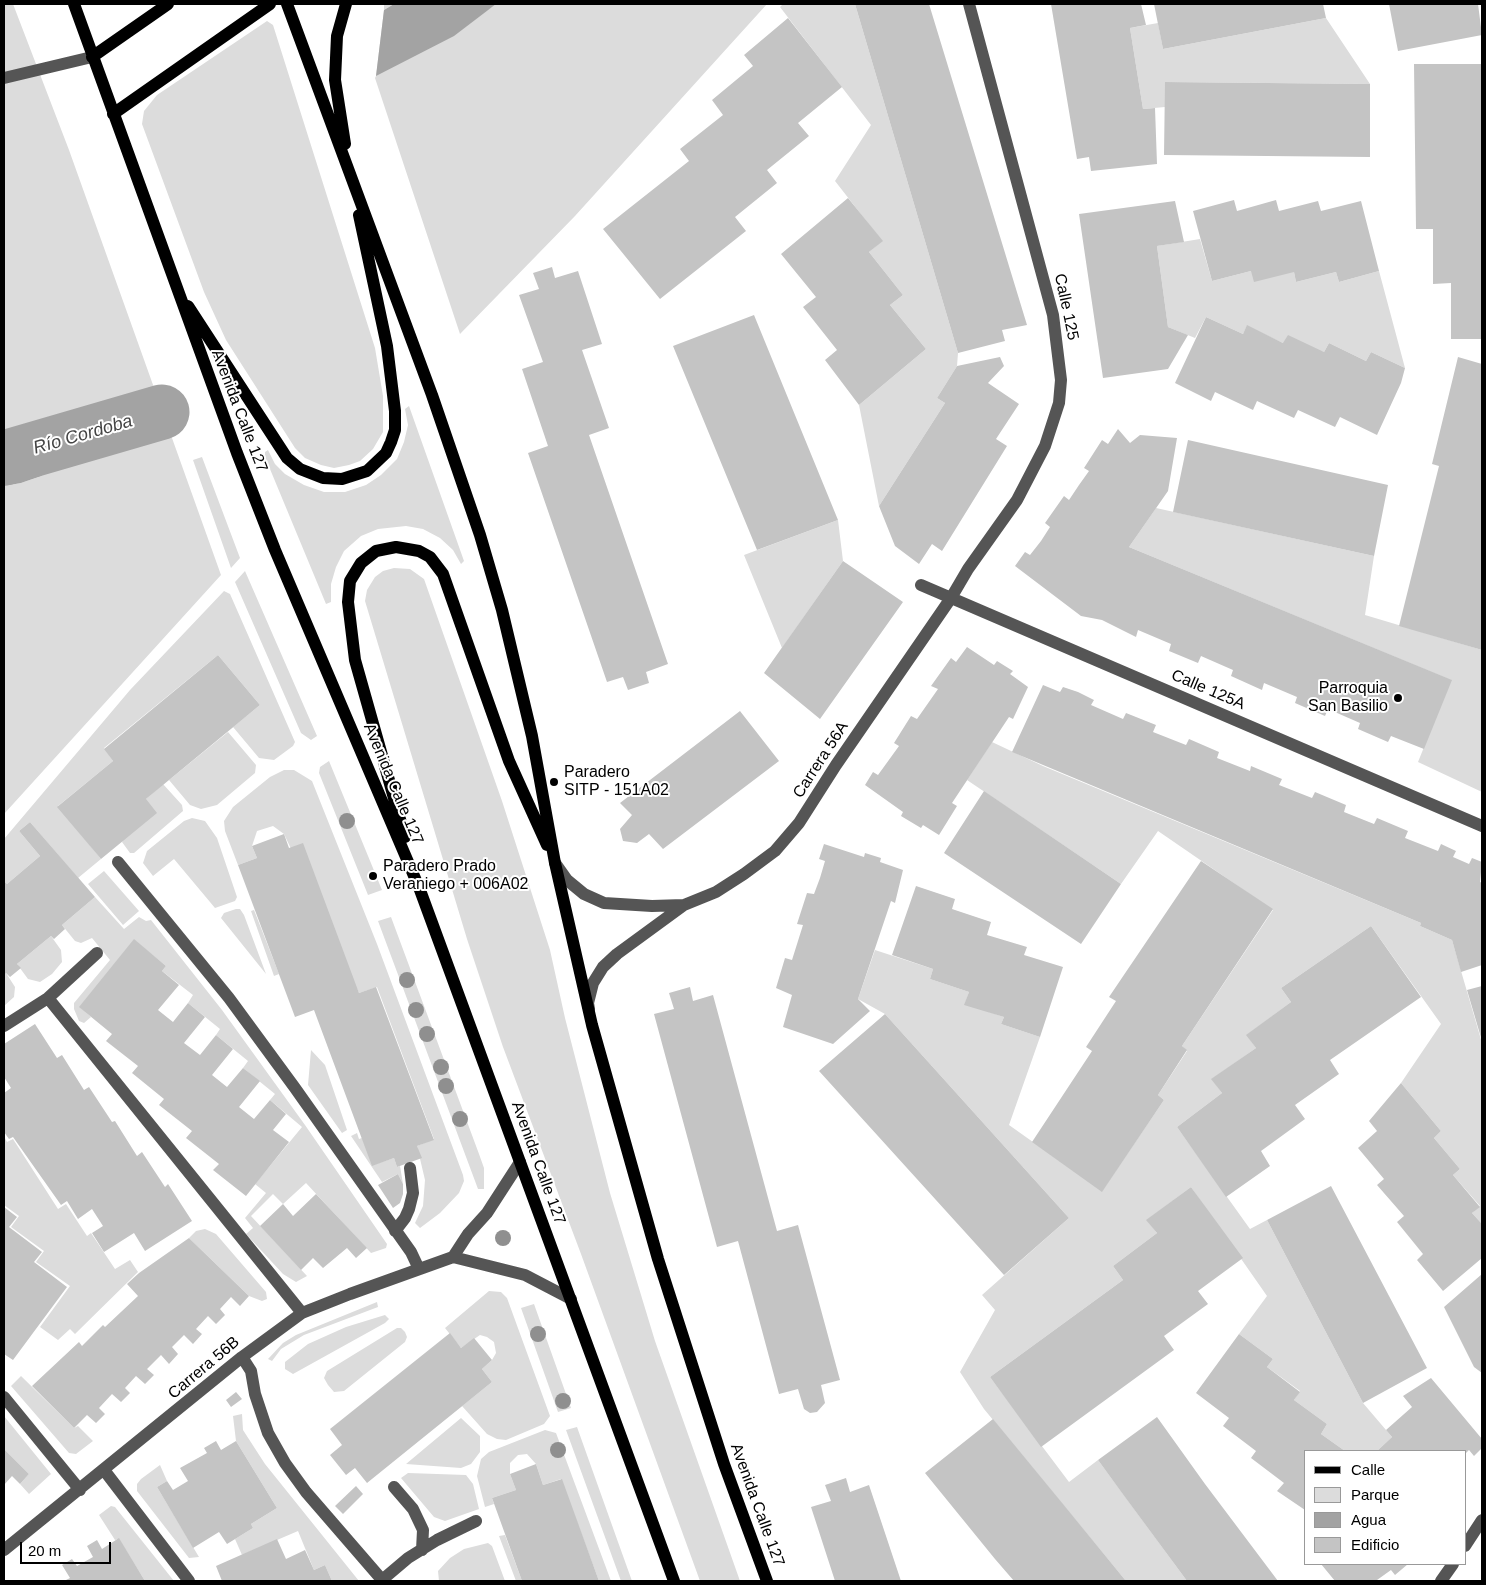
<!DOCTYPE html>
<meta charset="utf-8">
<style>
body{margin:0}
#map{position:relative;width:1486px;height:1585px;overflow:hidden;background:#fff;font-family:Arial,sans-serif}
canvas{display:block}
.frame{position:absolute;inset:0;border:5px solid #000;pointer-events:none}
.legend{position:absolute;left:1304px;top:1450px;width:162px;height:115px;box-sizing:border-box;background:#fff;border:1px solid #999;margin:0;padding:6px 9px;list-style:none;font-size:15px;color:#000}
.legend li{display:flex;align-items:center;gap:10px;height:25px}
.legend b{width:25px;border:1px solid #999}
.scale{position:absolute;left:20px;top:1542px;width:91px;height:22px;box-sizing:border-box;border:2px solid #000;border-top:0;padding-left:6px;font-size:15px;line-height:18px;white-space:nowrap;color:#000;-webkit-text-stroke:4px #fff;paint-order:stroke}
</style>
<div id="map">
<canvas width="1486" height="1585"></canvas>
<div class="frame"></div>
<ul class="legend">
<li><b style="height:6px;background:#000"></b>Calle</li>
<li><b style="height:14px;background:#dcdcdc"></b>Parque</li>
<li><b style="height:14px;background:#a3a3a3"></b>Agua</li>
<li><b style="height:14px;background:#c4c4c4"></b>Edificio</li>
</ul>
<div class="scale">20 m</div>
</div>
<script>
const context = document.querySelector('canvas').getContext('2d');
context.lineJoin = 'round';
function fillPath(path, color) { context.fillStyle = color; context.fill(path, 'evenodd'); }
const toPath = rows => new Path2D(rows.map(r => 'M' + r).join(''));
function strokePath(path, color, width, dash) { context.strokeStyle = color; context.lineWidth = width; context.lineCap = dash ? 'butt' : 'round'; context.setLineDash(dash || []); context.stroke(path); }
function label(font, color, halo, rows, align = 'center') {
  context.font = font + ' Arial,sans-serif'; context.lineWidth = 4; context.setLineDash([]); context.textBaseline = 'middle'; context.strokeStyle = halo; context.fillStyle = color; for (const [text, x, y, turn = 0] of rows) {
    context.save(); context.translate(x, y); context.rotate((+turn || 0) * Math.PI / 180); context.textAlign = isNaN(turn) ? turn : align; if (halo) context.strokeText(text, 0, 0); context.fillText(text, 0, 0); context.restore();
  }
}
const green = toPath([
 [4,4,13,4,69,150,221,575,4,814,4,486,21,483,41,476,51,469,91,460,166,435,149,388,84,420,18,433,4,439],
 [384,4,394,4,384,10,489,9,496,4,767,4,575,216,460,334,375,78,376,76,384,10],
 [783,4,855,4,958,353,957,366,937,398,945,403,879,506,859,405,926,349,890,305,903,295,869,252,882,241,835,181,871,125,780,7],
 [1326,18,1370,84,1165,82,1165,107,1143,109,1130,28,1158,23,1163,49],
 [267,21,273,25,375,348,383,396,383,432,373,449,360,461,349,465,334,468,321,465,305,458,295,448,226,340,204,292,142,124,144,111,157,95],
 [1200,239,1212,281,1251,271,1294,272,1296,282,1336,272,1339,282,1379,271,1405,368,1371,352,1366,361,1329,343,1324,352,1283,343,1247,326,1243,334,1206,317,1195,338,1168,327,1157,246],
 [409,406,464,561,461,564,453,550,440,538,423,529,406,526,378,529,361,536,344,551,336,567,331,584,331,602,326,604,265,457,265,452,268,450,275,464,285,474,304,485,324,492,345,492,366,485,381,475,397,459,404,442,408,425,405,409],
 [202,457,240,558,231,568,193,460],
 [1156,508,1374,556,1365,615,1482,650,1482,792,1418,762,1451,680,1129,547],
 [838,520,843,561,782,648,744,555],
 [394,568,410,569,424,579,502,801,550,950,565,1018,610,1193,655,1341,740,1581,700,1581,581,1254,503,1047,467,939,365,601,367,590,375,577,383,571],
 [245,571,317,736,311,740,301,733,235,582],
 [224,591,230,594,295,742,293,746,274,760,259,758,233,727,260,705,218,655,104,748,113,761,58,806,101,859,78,878,30,822,19,831,40,856,7,884,4,881,4,839,130,690],
 [228,732,256,765,255,773,217,805,201,809,190,805,169,780],
 [992,742,1043,766,1421,923,1420,926,1452,940,1482,1043,1482,1224,1472,1213,1480,1206,1453,1175,1460,1169,1434,1138,1441,1131,1401,1083,1441,1024,1371,926,1281,988,1291,1002,1247,1035,1256,1048,1212,1079,1222,1093,1177,1127,1250,1229,1267,1220,1363,1403,1392,1437,1377,1451,1345,1451,1321,1434,1327,1424,1294,1400,1300,1391,1267,1367,1273,1359,1239,1334,1267,1296,1191,1187,1147,1220,1157,1233,1113,1266,1123,1280,990,1377,1069,1482,1098,1460,1187,1581,1126,1581,984,1409,960,1372,995,1310,982,1295,1069,1218,885,1014,858,999,875,950,933,969,930,979,969,992,965,1004,1004,1017,1001,1024,1040,1037,1009,1125,1102,1191,1164,1100,1158,1095,1187,1051,1182,1046,1273,910,1158,831,1121,884,967,780],
 [329,761,382,890,368,895,319,773,320,767],
 [284,770,294,770,312,781,377,944,463,1175,464,1181,459,1193,440,1213,420,1228,415,1223,423,1206,425,1180,417,1146,434,1139,377,987,359,993,284,834,273,826,257,831,252,846,257,858,238,865,225,831,224,821,233,807,270,777],
 [163,784,182,805,183,811,134,853,130,853,122,842,146,799],
 [192,818,205,821,217,838,237,897,235,901,215,908,174,859,153,876,143,863,147,851,184,821],
 [104,871,139,911,123,925,88,884],
 [95,897,124,929,139,917,146,921,151,920,222,1010,305,1125,387,1244,386,1248,371,1253,306,1183,283,1204,273,1194,251,1216,307,1276,296,1282,283,1274,246,1234,253,1228,245,1218,266,1193,255,1184,302,1127,270,1100,275,1094,243,1068,248,1061,216,1035,220,1029,188,1003,193,995,162,971,166,966,134,940,80,1007,91,1017,84,1023,79,1021,74,1009,74,1003,110,960,92,938,81,943,75,941,62,925],
 [236,909,240,909,244,915,266,974,221,918,224,913],
 [254,910,279,974,274,976,251,911],
 [391,917,479,1154,484,1168,484,1189,478,1189,378,921],
 [51,936,61,950,62,962,52,974,40,982,28,979,17,964],
 [6,973,15,987,14,997,4,1006,4,976],
 [311,1050,325,1065,347,1130,342,1133,308,1085],
 [357,1133,359,1139,362,1138,373,1165,394,1158,397,1167,400,1166,403,1184,398,1174,382,1182,351,1136],
 [4,1136,7,1142,13,1139,58,1209,66,1204,87,1236,91,1233,115,1269,130,1260,138,1272,75,1334,70,1329,58,1340,40,1327,70,1286,36,1262,44,1251,11,1227,19,1216,4,1205],
 [205,1229,216,1234,266,1292,267,1299,262,1301,249,1296,189,1238,196,1231],
 [489,1291,501,1292,507,1298,550,1416,544,1424,506,1440,497,1439,487,1434,462,1406,492,1382,482,1369,492,1360,496,1353,494,1342,487,1337,480,1335,461,1348,445,1328],
 [377,1302,378,1307,304,1335,281,1349,272,1361,268,1359,283,1343,296,1335],
 [534,1304,571,1408,558,1412,521,1308],
 [385,1315,389,1319,385,1323,293,1374,285,1369,285,1362,308,1344,346,1327],
 [397,1328,401,1328,405,1332,407,1337,405,1342,344,1391,334,1392,328,1385,324,1378,327,1371],
 [21,1376,74,1428,78,1426,93,1441,76,1454,69,1453,11,1386],
 [242,1414,243,1430,265,1464,359,1581,332,1581,325,1565,314,1570,298,1531,242,1555,235,1539,253,1528,251,1524,277,1508,236,1441,233,1416],
 [4,1416,51,1474,29,1494,20,1484,29,1474,4,1449],
 [461,1418,480,1436,480,1452,471,1464,461,1468,406,1464],
 [577,1427,618,1542,632,1581,621,1581,566,1430],
 [545,1430,556,1433,611,1581,599,1581,561,1479,543,1485,536,1464,527,1454,518,1455,510,1463,510,1474,516,1490,492,1498,494,1504,485,1507,477,1476,481,1459,489,1452],
 [160,1465,167,1481,157,1487,199,1557,189,1558,137,1491,137,1484,141,1479],
 [408,1473,466,1475,473,1484,479,1509,445,1521,434,1517,401,1478],
 [111,1506,115,1507,174,1581,145,1581,119,1539,115,1540,99,1515],
 [505,1535,522,1581,516,1581,499,1536],
 [488,1543,492,1546,505,1581,439,1581,438,1571,450,1558,464,1549]
]);
const water = toPath([
 [394,4,496,4,454,36,376,76,384,10],
 [149,388,166,435,91,460,51,469,41,476,21,483,4,486,4,439,18,433,84,420]
]);
const river = toPath([
 [4,458,162,412]
]);
const building = toPath([
 [855,4,929,4,1027,325,1002,330,1005,341,958,353],
 [1051,4,1141,4,1146,25,1130,28,1143,109,1155,108,1157,164,1091,171,1089,157,1077,159],
 [1154,4,1323,4,1326,18,1163,49],
 [1389,4,1478,4,1482,35,1398,51],
 [788,18,842,87,798,123,809,136,767,170,777,183,735,217,746,231,660,299,603,229,689,161,680,149,723,115,712,100,753,66,744,55],
 [1414,64,1482,64,1482,339,1451,339,1451,283,1433,284,1433,229,1416,229],
 [1165,82,1370,84,1370,157,1164,155],
 [848,198,883,241,869,252,903,295,890,305,926,349,859,405,825,360,837,350,803,307,816,297,781,254],
 [1234,200,1237,211,1276,200,1279,211,1318,201,1321,211,1361,201,1379,271,1339,282,1336,272,1296,282,1294,272,1254,282,1251,271,1212,281,1193,211],
 [1175,201,1184,242,1157,246,1168,327,1188,335,1168,369,1103,378,1079,214],
 [552,267,555,278,578,271,602,344,582,350,609,428,589,435,668,664,646,672,649,683,628,690,623,677,607,682,528,453,548,446,522,369,543,362,519,295,539,289,533,273],
 [754,315,838,520,757,550,673,346],
 [1206,317,1243,334,1247,325,1283,343,1288,335,1324,352,1329,343,1366,361,1371,352,1405,368,1401,383,1377,435,1340,417,1335,427,1298,410,1294,418,1257,401,1253,410,1215,392,1211,401,1175,383],
 [1000,357,1004,366,988,383,1019,404,996,439,1007,446,942,551,932,544,919,564,895,546,879,506,945,403,937,398,957,366],
 [1458,357,1482,364,1482,650,1399,626,1439,466,1432,464],
 [1118,429,1130,443,1140,435,1177,438,1168,491,1129,547,1452,680,1424,749,1391,736,1388,742,1358,729,1360,723,1328,709,1325,716,1295,703,1297,697,1264,683,1262,690,1231,676,1233,670,1201,656,1198,663,1169,651,1171,644,1138,630,1136,637,1102,620,1081,616,1015,566,1025,552,1030,555,1041,541,1050,527,1045,523,1064,496,1069,500,1079,485,1089,471,1084,468,1102,440,1108,444],
 [1188,440,1388,485,1374,556,1173,512],
 [843,561,903,602,820,719,764,673],
 [967,647,994,665,997,661,1013,671,1010,674,1028,687,1013,719,1009,717,952,803,957,806,939,835,923,825,921,828,901,816,903,812,865,785,873,772,878,775,899,746,894,743,911,716,917,719,938,689,931,686,951,658,956,662],
 [218,655,260,705,146,799,157,813,101,859,57,807,113,761,104,749],
 [1043,685,1060,692,1063,687,1078,692,1094,700,1091,705,1123,719,1126,713,1156,725,1153,732,1186,745,1189,739,1219,752,1217,758,1250,771,1251,766,1282,779,1279,785,1312,798,1315,792,1346,805,1344,812,1374,824,1377,818,1408,831,1405,838,1438,851,1441,844,1456,851,1453,857,1469,864,1472,858,1482,862,1480,882,1482,883,1482,965,1461,972,1452,940,1420,926,1421,923,1012,752],
 [740,711,779,761,663,849,649,834,637,843,623,841,620,829,632,815,620,803],
 [984,791,1121,884,1081,944,944,853],
 [30,822,95,897,62,925,65,929,54,939,51,936,17,964,21,968,10,977,6,973,4,976,4,881,7,884,40,856,19,831],
 [284,834,289,848,303,843,359,993,376,987,434,1140,417,1146,422,1158,397,1167,394,1158,372,1166,314,1010,295,1017,238,865,257,858,252,846],
 [824,844,864,857,865,853,881,858,880,862,903,870,895,903,891,901,858,999,870,1011,833,1044,783,1027,792,995,776,988,785,958,792,960,803,925,797,924,807,893,814,894,820,878,825,861,819,859],
 [1201,861,1273,909,1182,1046,1187,1050,1158,1095,1164,1100,1102,1192,1032,1142,1092,1051,1086,1047,1116,1001,1109,997],
 [916,886,955,899,952,909,991,922,987,935,1027,947,1024,955,1063,967,1040,1037,1001,1024,1004,1017,964,1005,969,992,930,979,933,969,892,955],
 [1371,926,1421,997,1330,1060,1339,1074,1295,1105,1305,1119,1261,1151,1270,1166,1226,1197,1177,1127,1222,1093,1211,1079,1256,1048,1246,1035,1291,1002,1281,988],
 [134,939,166,966,162,971,179,985,158,1010,173,1022,188,1003,205,1017,184,1043,200,1055,216,1035,233,1049,212,1075,227,1087,243,1068,260,1081,239,1107,254,1119,270,1100,286,1114,273,1130,289,1142,246,1196,213,1170,219,1164,186,1138,192,1131,159,1105,164,1099,132,1073,138,1066,106,1041,112,1034,79,1007],
 [1482,986,1482,1041,1467,990],
 [690,987,693,1001,713,995,777,1231,798,1225,840,1380,821,1385,825,1403,817,1412,810,1413,804,1409,798,1389,779,1394,738,1241,717,1247,654,1014,674,1009,669,993],
 [885,1014,1069,1218,1004,1275,819,1071],
 [35,1024,57,1058,62,1055,84,1090,89,1087,112,1122,115,1121,137,1156,142,1152,165,1187,168,1184,192,1221,145,1251,134,1233,104,1252,92,1233,103,1226,92,1209,78,1219,67,1201,61,1205,13,1137,9,1139,4,1132,4,1093,11,1088,4,1077,4,1044],
 [1401,1083,1441,1131,1434,1138,1460,1169,1453,1175,1480,1207,1472,1213,1482,1224,1482,1258,1443,1291,1417,1260,1423,1254,1397,1222,1404,1216,1377,1185,1384,1179,1358,1148,1377,1131,1369,1121],
 [398,1174,403,1184,403,1194,400,1203,393,1208,378,1185],
 [1331,1186,1427,1368,1363,1403,1267,1220],
 [1191,1187,1243,1258,1198,1291,1208,1304,1164,1336,1174,1350,1041,1447,990,1377,1123,1280,1113,1266,1157,1233,1146,1220],
 [316,1194,367,1248,356,1258,347,1248,323,1268,313,1258,301,1270,260,1226,283,1204,293,1216],
 [4,1207,17,1217,9,1227,42,1252,34,1262,67,1287,13,1360,4,1354],
 [189,1238,249,1296,240,1306,231,1297,220,1309,225,1315,216,1324,208,1316,196,1329,202,1334,193,1344,184,1335,172,1347,178,1354,169,1364,161,1355,147,1369,154,1375,145,1384,136,1376,125,1388,130,1393,121,1402,112,1394,99,1408,105,1414,96,1423,87,1415,74,1428,32,1386,79,1342,82,1346,103,1325,105,1327,138,1296,127,1284,139,1273],
 [1482,1274,1482,1373,1474,1367,1444,1307],
 [450,1333,461,1348,474,1338,492,1360,482,1369,492,1382,367,1483,355,1468,346,1475,330,1455,342,1445,330,1429],
 [1239,1334,1273,1359,1267,1367,1300,1392,1294,1400,1327,1424,1321,1434,1345,1451,1305,1451,1305,1510,1277,1491,1284,1483,1251,1458,1256,1451,1223,1426,1229,1418,1196,1393],
 [1431,1378,1482,1439,1482,1448,1474,1456,1469,1450,1465,1454,1465,1451,1377,1451,1392,1437,1386,1430,1412,1407,1403,1396],
 [236,1392,242,1399,231,1407,226,1400],
 [1157,1417,1205,1484,1278,1581,1187,1581,1122,1493,1098,1460],
 [993,1419,1063,1504,1126,1581,1014,1581,995,1559,925,1473],
 [216,1441,221,1450,236,1441,277,1508,251,1524,253,1528,227,1544,219,1532,193,1548,157,1487,167,1481,173,1490,188,1481,180,1468,207,1453,204,1448],
 [4,1449,29,1474,20,1484,12,1476,4,1485],
 [536,1464,543,1485,562,1479,599,1581,522,1581,492,1498,516,1490,510,1474],
 [846,1478,850,1492,869,1485,901,1581,835,1581,811,1507,831,1501,825,1485],
 [356,1486,363,1494,343,1514,335,1506],
 [119,1538,145,1581,64,1581,70,1578,62,1565,72,1559,77,1566,93,1557,87,1546,97,1540,102,1549],
 [277,1539,286,1559,305,1550,314,1570,325,1565,332,1581,222,1581,216,1566],
 [1321,1564,1408,1564,1395,1575,1391,1570,1377,1580,1378,1581,1335,1581]
]);
const minor = toPath([
 [4,78,92,57],
 [921,585,1482,826],
 [118,862,229,998,295,1088,411,1252,419,1269],
 [555,863,567,880,584,894,604,903,652,906,684,905],
 [48,998,302,1313],
 [589,1009,588,1003,593,983,603,967,617,954,684,905,716,892,744,874,775,851,799,823,836,765,951,598,968,569,1017,500,1045,446,1059,403,1061,380,1053,315,969,4],
 [4,1026,48,998,97,953],
 [395,1231,405,1218,409,1209,413,1193,410,1168],
 [453,1257,468,1234,487,1213,520,1162],
 [242,1357,251,1371,255,1394,268,1433,285,1463,306,1492,383,1581],
 [4,1397,80,1490],
 [104,1470,189,1581],
 [394,1487,413,1509,423,1530,422,1550],
 [1465,1546,1482,1520],
 [4,1550,242,1357,302,1313,350,1294,453,1257,525,1275,571,1299],
 [382,1580,408,1558,437,1540,476,1521],
 [1441,1581,1453,1564]
]);
const major = toPath([
 [74,4,237,453,275,550,420,890,674,1581],
 [287,4,432,395,480,535,502,610,532,736,555,863,592,1025,658,1259,724,1464,767,1581],
 [92,57,168,4],
 [113,114,270,4],
 [345,144,335,80,337,36,346,4],
 [188,306,287,458,300,469,323,478,342,479,367,471,386,453,391,442,395,430,395,411,387,346,359,215],
 [405,837,355,660,348,602,350,581,361,563,376,551,396,547,419,551,430,557,443,574,509,761,547,845]
]);
const trees = [
 [347,821],
 [407,980],
 [416,1010],
 [427,1034],
 [441,1067],
 [446,1086],
 [460,1119],
 [503,1238],
 [538,1334],
 [563,1401],
 [558,1450]
];
const markers = [
 [1398,698,5,"#000"],
 [554,782,5,"#000"],
 [373,876,5,"#000"]
];
const streetNames = [
 ["Calle 125",1066,307,78],
 ["Avenida Calle 127",239,411,69],
 ["Calle 125A",1208,690,23],
 ["Carrera 56A",821,760,-57],
 ["Avenida Calle 127",393,784,67],
 ["Avenida Calle 127",538,1163,70],
 ["Carrera 56B",204,1368,-40],
 ["Avenida Calle 127",757,1505,70]
];
const poiNames = [
 ["Parroquia",1388,689,"right"],
 ["San Basilio",1388,707,"right"],
 ["Paradero",564,773],
 ["SITP - 151A02",564,791],
 ["Paradero Prado",383,867],
 ["Veraniego + 006A02",383,885]
];
const waterNames = [
 ["Río Cordoba",83,435,-16]
];
fillPath(green, '#dcdcdc');
fillPath(water, '#a3a3a3');
strokePath(river, '#a3a3a3', 55);
fillPath(building, '#c4c4c4');
strokePath(minor, '#555', 12);
strokePath(major, '#000', 12);
context.fillStyle = '#8f8f8f';
for (const [x, y] of trees) { context.beginPath(); context.arc(x, y, 8, 0, 2 * Math.PI); context.fill(); }
for (const [x, y, r, color] of markers) { const dot = new Path2D(); dot.arc(x, y, r, 0, 2 * Math.PI); context.fillStyle = color; context.fill(dot); strokePath(dot, '#fff', 2); }
label('16px', '#000', '#fff', streetNames);
label('16px', '#000', '#fff', poiNames, 'left');
label('italic 18px', '#444', '#fff', waterNames);
</script>
